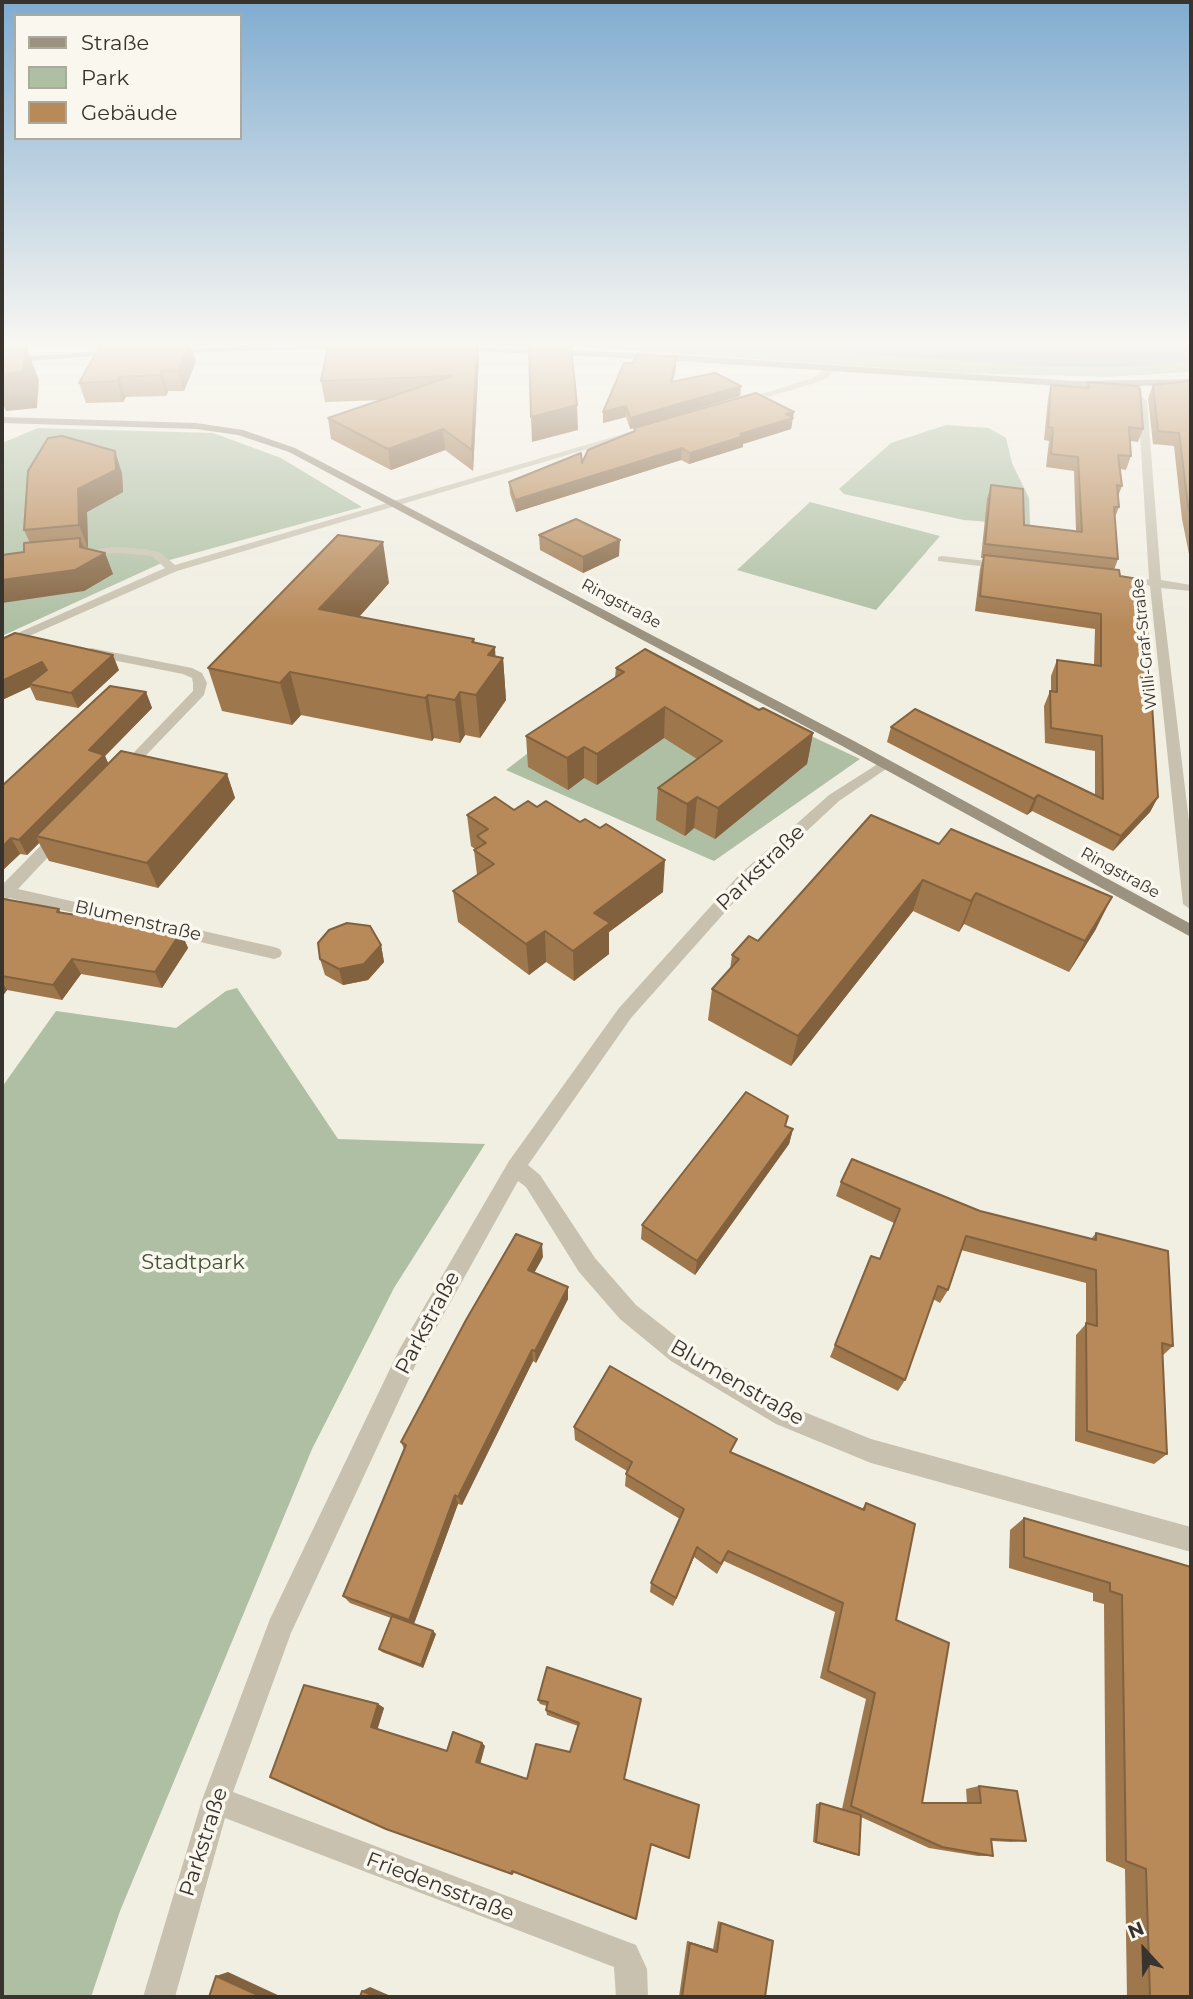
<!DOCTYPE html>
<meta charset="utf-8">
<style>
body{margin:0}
#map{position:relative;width:1193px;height:1999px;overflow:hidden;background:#f1eee2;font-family:Montserrat,sans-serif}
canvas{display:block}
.frame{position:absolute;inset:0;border:4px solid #38332c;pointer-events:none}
.legend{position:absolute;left:14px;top:14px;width:228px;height:126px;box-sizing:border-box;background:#f9f7ee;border:2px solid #aca9a0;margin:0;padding:9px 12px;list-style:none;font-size:21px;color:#38332c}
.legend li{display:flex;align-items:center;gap:14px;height:35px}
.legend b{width:35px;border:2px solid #aca9a0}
.north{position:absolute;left:1109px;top:1915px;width:70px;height:70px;-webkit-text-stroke:5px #f9f7ee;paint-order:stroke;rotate:338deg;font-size:19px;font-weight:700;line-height:28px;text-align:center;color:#38332c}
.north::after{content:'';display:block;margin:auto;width:24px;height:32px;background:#38332c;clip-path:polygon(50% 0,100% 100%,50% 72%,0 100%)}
</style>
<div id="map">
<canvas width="1193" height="1999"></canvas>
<div class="frame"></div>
<ul class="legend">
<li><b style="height:9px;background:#9c9280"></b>Straße</li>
<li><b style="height:19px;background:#aebfa3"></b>Park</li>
<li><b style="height:19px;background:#b88a59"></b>Gebäude</li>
</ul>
<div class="north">N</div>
</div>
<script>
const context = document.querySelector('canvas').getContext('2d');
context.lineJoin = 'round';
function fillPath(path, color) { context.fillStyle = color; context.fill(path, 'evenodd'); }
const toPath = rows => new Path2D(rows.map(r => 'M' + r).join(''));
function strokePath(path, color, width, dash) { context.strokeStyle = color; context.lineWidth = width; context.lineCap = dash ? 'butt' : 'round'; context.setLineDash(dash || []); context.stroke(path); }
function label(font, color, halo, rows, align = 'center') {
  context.font = font + ' Montserrat,sans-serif'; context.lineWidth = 7; context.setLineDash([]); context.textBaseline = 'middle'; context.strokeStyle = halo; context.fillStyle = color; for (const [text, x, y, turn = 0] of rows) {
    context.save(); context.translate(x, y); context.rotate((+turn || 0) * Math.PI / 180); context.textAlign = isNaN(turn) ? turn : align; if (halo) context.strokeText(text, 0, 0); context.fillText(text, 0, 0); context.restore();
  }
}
const green = toPath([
 [568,346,1191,346,1191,372,1108,377,958,373],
 [946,425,989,428,1006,438,1012,463,1029,498,1030,525,964,520,844,494,839,489,891,443],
 [38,428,213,433,281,458,362,507,166,561,2,636,2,443],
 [810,502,940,536,876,610,737,570],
 [649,660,860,759,714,861,506,770],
 [237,988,338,1139,485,1144,394,1288,312,1449,120,1911,91,1997,2,1997,2,1087,56,1011,176,1028,226,991]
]);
const river = toPath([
 [847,346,1109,349,1191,346,1191,362,1109,367,1023,365,861,354,851,352,847,346]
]);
const street = toPath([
 [828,367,835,369,829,377,818,382,741,405,736,402,812,378,828,367],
 [1128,382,1147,401,1161,580,1191,585,1191,591,1161,588,1191,838,1191,910,1183,904,1150,586,1140,582,1149,579,1138,401,1124,385,1128,382],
 [630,432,638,434,177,571,2,648,2,640,165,568,153,557,145,555,115,553,77,557,71,554,73,552,115,547,145,549,161,553,175,565,630,432],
 [942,556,1004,563,1010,566,1004,569,938,561,938,557,942,556],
 [91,648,192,668,202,673,207,683,204,695,129,773,124,774,117,770,193,691,193,683,192,678,183,674,87,655,85,652,91,648],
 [884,760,889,761,889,767,839,801,750,884,631,1018,528,1165,540,1175,595,1258,636,1305,687,1345,792,1407,871,1439,1191,1527,1191,1552,871,1463,776,1424,671,1361,620,1319,579,1272,526,1187,518,1181,415,1366,291,1633,233,1792,636,1945,647,1969,648,1997,616,1997,614,1967,225,1818,175,1997,143,1997,202,1800,270,1619,399,1350,509,1161,619,1008,738,876,829,795,884,760],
 [60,830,65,831,68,835,65,839,18,889,274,947,280,949,282,953,280,957,274,959,9,898,2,902,2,885,55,831,60,830]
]);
const secondary = toPath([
 [267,346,355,346,351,348,169,353,165,351,169,349,267,346],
 [453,346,663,354,1076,381,1191,379,1191,385,1076,387,663,360,456,350,453,346],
 [120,350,123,354,2,363,2,358,120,350],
 [2,417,196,423,243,430,295,448,854,741,1191,924,1191,937,844,747,289,452,238,435,196,429,2,423,2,417]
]);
const wall = toPath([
 [328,346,478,346,479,357,473,471,445,450,391,470,331,439,328,418,383,400,325,402,321,381],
 [676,357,676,368,673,381,741,386,740,396,630,429,626,417,603,423,603,412,633,363],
 [196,361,184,391,168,391,166,396,126,397,123,402,86,403,79,383],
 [1191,381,1191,564,1182,519,1174,446,1153,444,1148,398,1153,385],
 [1088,382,1143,429,1138,442,1130,441,1131,456,1126,470,1120,469,1122,486,1118,496,1119,507,1115,517,1118,559,1114,570,1158,797,1150,812,1113,851,1032,811,1027,815,887,742,891,727,1095,795,1095,751,1045,743,1044,706,1050,691,1051,691,1051,676,1057,660,1094,665,1095,629,975,611,980,569,983,558,981,558,987,499,991,485,1024,525,1076,531,1074,471,1046,467,1049,441,1044,440,1048,398,1051,385,1086,387],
 [792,423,791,429,743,444,743,447,689,464,681,460,516,512,510,494,509,482,582,463,634,431,634,428,793,423],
 [122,473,123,492,87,512,88,548,84,548,105,553,113,574,84,591,24,552,30,543,24,530],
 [539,535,619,556,583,573,540,550],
 [389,583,359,617,474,639,475,643,495,656,503,658,506,700,480,738,465,735,460,743,434,738,432,741,301,715,292,725,222,711,208,668],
 [2,639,119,670,78,708,36,700,30,687,2,700],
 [616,668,759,710,813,733,807,764,715,839,694,828,685,836,656,820,658,788,697,759,664,738,597,785,584,778,568,790,528,767,526,736,615,678],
 [146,692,152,708,105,756,108,763,227,774,235,798,158,888,49,861,39,843,27,855,20,854,4,869,2,868,2,786],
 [514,810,663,892,609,932,609,954,574,981,546,962,529,975,458,922,453,891,477,875,474,850,476,850,471,846,467,815],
 [871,815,1096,929,1069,972,964,924,959,932,913,911,791,1066,708,1020,712,989,730,970,732,955,758,941],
 [2,900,59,909,61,913,181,932,188,948,162,988,81,974,62,1000,7,990,2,997],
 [381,945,384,962,368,980,343,985,325,975,320,959],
 [785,1126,793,1129,789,1144,695,1275,641,1239,642,1225],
 [841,1182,980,1211,1091,1239,1096,1233,1173,1346,1162,1356,1167,1454,1154,1464,1075,1441,1076,1335,1086,1324,1086,1283,961,1250,948,1290,940,1303,933,1299,905,1380,898,1391,830,1357,871,1256,879,1259,894,1223,836,1196],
 [543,1257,534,1273,568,1299,536,1363,533,1361,462,1505,458,1504,414,1624,433,1631,436,1634,423,1668,382,1652,379,1649,391,1618,350,1603,343,1596,404,1449,401,1442],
 [574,1427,732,1453,862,1509,866,1503,896,1620,922,1803,967,1803,966,1789,979,1786,1026,1841,1011,1842,992,1841,993,1856,978,1856,929,1848,861,1817,859,1855,855,1855,813,1842,816,1804,820,1803,850,1812,842,1809,866,1699,820,1678,835,1612,724,1561,717,1574,694,1557,673,1606,650,1592,651,1583,680,1519,625,1486,626,1474,627,1471,575,1440],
 [1024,1518,1191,1567,1191,1997,1127,1997,1125,1869,1106,1861,1104,1604,1093,1601,1093,1593,1009,1568,1010,1530],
 [547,1667,624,1779,689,1858,687,1858,651,1845,514,1872,514,1874,304,1685,378,1704,384,1708,377,1729,447,1751,482,1743,485,1746,480,1763,527,1779,570,1752,578,1726,547,1715,546,1710,547,1706,540,1704,538,1700],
 [718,1921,773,1941,765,1997,679,1997,687,1941,713,1949]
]);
const shadedWall = toPath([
 [26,346,39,380,37,408,6,411,2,401,2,374],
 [189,346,191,346,196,361,184,391,178,371],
 [477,346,478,346,479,357,473,471,472,450],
 [676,357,676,368,670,392,671,382],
 [162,371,168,391,166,396,160,375],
 [119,377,126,397,123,402,117,381],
 [741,386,740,396,630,429,630,418],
 [577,405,578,430,532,442,531,417],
 [626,406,626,417,603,423,603,412],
 [794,412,791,429,743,444,743,447,689,464,690,453],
 [443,429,445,450,391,470,388,449],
 [682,448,681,460,516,512,515,500],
 [115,451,122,473,123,492,87,512,88,548,79,525,78,489],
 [80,538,88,559,105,553,113,574,84,591,2,603,2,580,80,547],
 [620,540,619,556,583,573,583,557],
 [383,542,389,583,329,651,319,609],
 [495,647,496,667,503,658,506,700,480,738,476,695,488,655],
 [113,655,119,670,78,708,71,693],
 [42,662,49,677,29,684,30,687,2,700,2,681],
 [290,672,301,715,292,725,280,683],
 [146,692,152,708,105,756,111,770,36,836,39,843,27,855,19,840,89,750],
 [460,692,465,735,460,743,455,700],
 [428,695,434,738,432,741,425,698],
 [665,707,664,738,597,785,597,754],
 [813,733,807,764,715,839,718,808],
 [584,747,584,778,568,790,567,758],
 [227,774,235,798,158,888,147,863],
 [1038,795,1032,811,1027,815,1034,799],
 [697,797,694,828,685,836,687,804],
 [1158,797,1150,812,1113,851,1121,836],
 [11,838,20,854,4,869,2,865,2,847],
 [665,860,663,892,609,932,609,954,574,981,573,951,594,913],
 [923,880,913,911,791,1066,798,1036],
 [976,893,964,924,959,932,971,901],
 [1112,897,1096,929,1069,972,1085,941],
 [545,931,546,962,529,975,526,944],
 [181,932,188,948,162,988,155,972],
 [381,945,384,962,368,980,343,985,339,969],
 [72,959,81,974,62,1000,53,985],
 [2,982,7,990,2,997],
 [793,1129,789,1144,695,1275,697,1261],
 [542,1244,543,1257,529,1282,528,1270],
 [568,1287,568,1299,536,1363,535,1351],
 [532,1350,533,1361,462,1505,458,1497],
 [455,1495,458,1504,413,1626,409,1620],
 [697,1547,694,1557,673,1606,676,1598],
 [433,1631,436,1634,423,1668,421,1665],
 [378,1704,384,1708,377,1731,371,1727],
 [482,1743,485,1746,480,1765,476,1762],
 [687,1941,713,1949,717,1952,690,1943],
 [228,1972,282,1997,262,1997,216,1976],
 [370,1987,393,1997,377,1997,362,1991]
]);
const building = toPath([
 [19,346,26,346,23,371,2,374,2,348,19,346],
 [100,346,189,346,178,371,162,371,160,375,119,377,117,381,79,383,100,346],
 [328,346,477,346,472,450,443,429,388,449,328,418,452,376,321,381,328,346],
 [529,346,571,346,577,405,531,417,529,346],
 [636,355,676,357,671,382,715,373,741,386,630,418,626,406,603,412,624,363,633,363,636,355],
 [1191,381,1191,519,1188,505,1179,433,1158,431,1153,385,1191,381],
 [1088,382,1138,386,1140,389,1143,429,1129,427,1131,456,1118,455,1122,486,1117,485,1119,507,1114,507,1118,559,985,544,991,485,1023,489,1024,525,1082,532,1078,457,1051,454,1053,428,1048,427,1051,385,1089,388,1088,382],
 [756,393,794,412,786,414,793,418,740,434,744,436,690,453,682,448,515,500,509,482,581,453,582,463,588,450,635,431,634,428,756,393],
 [62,436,115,451,116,470,78,489,79,525,24,530,28,471,48,438,62,436],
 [576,519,620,540,583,557,539,535,576,519],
 [338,535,383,542,319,609,474,639,472,642,495,647,488,655,503,658,476,695,460,692,455,700,428,695,425,698,290,672,280,683,208,668,338,535],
 [80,538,80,547,105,553,75,570,2,580,2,555,24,552,24,543,80,538],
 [984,555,1119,570,1120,576,1144,580,1158,797,1121,836,1038,795,1034,799,891,727,915,709,1103,799,1102,736,1051,728,1050,691,1057,692,1057,660,1101,666,1101,614,980,596,984,555],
 [15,633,113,655,71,693,29,684,47,670,42,662,2,681,2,639,15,633],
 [645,649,759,710,763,708,813,733,718,808,697,797,687,804,658,788,722,741,665,707,597,754,584,747,567,758,526,736,624,672,616,668,645,649],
 [110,686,146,692,89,750,104,755,19,840,11,838,2,847,2,786,110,686],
 [121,751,227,774,147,863,36,836,121,751],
 [495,797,514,810,528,801,537,807,546,801,580,822,585,819,600,828,606,824,665,860,594,913,610,923,573,951,545,931,526,944,453,891,494,864,474,850,486,843,477,836,488,829,467,815,495,797],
 [871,815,939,844,951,829,1112,897,1085,941,976,893,971,901,923,880,798,1036,712,989,739,959,732,955,749,936,758,941,871,815],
 [4,899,59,909,57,912,181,932,155,972,72,959,53,985,2,976,2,900,4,899],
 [347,923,370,926,381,945,364,964,339,969,320,959,318,943,329,930,347,923],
 [746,1092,788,1116,785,1126,793,1129,697,1261,642,1225,746,1092],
 [852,1159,980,1211,1096,1240,1096,1233,1168,1251,1173,1346,1162,1343,1167,1454,1087,1431,1086,1323,1097,1326,1096,1270,966,1236,948,1290,938,1286,905,1380,835,1345,871,1256,880,1259,900,1209,841,1182,852,1159],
 [516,1234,542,1244,528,1270,568,1287,535,1351,532,1350,458,1497,455,1495,409,1620,343,1596,406,1445,401,1442,466,1320,516,1234],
 [610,1366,737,1439,730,1452,864,1510,866,1503,915,1524,896,1620,949,1643,922,1803,981,1803,979,1786,1017,1791,1026,1841,991,1839,993,1856,942,1847,851,1806,875,1693,828,1671,843,1603,728,1551,721,1564,697,1547,676,1598,651,1583,684,1509,626,1474,632,1462,574,1427,610,1366],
 [1024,1518,1191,1567,1191,1997,1150,1997,1146,1869,1126,1861,1122,1595,1110,1591,1110,1583,1024,1557,1024,1518],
 [392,1616,433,1631,421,1665,379,1649,392,1616],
 [547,1667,641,1699,624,1779,699,1805,689,1858,651,1844,636,1919,512,1871,512,1874,386,1829,270,1777,304,1685,378,1704,371,1727,447,1751,453,1732,482,1743,476,1762,527,1779,536,1744,570,1752,579,1723,546,1710,548,1702,538,1700,547,1667],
 [820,1803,861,1815,859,1855,816,1842,820,1803],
 [721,1923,773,1941,765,1997,682,1997,690,1943,717,1952,721,1923],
 [216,1976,262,1997,209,1997,216,1976],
 [362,1991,377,1997,360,1997,362,1991]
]);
const farStreetnames = [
 ["Ringstraße",621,604,28],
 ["Willi-Graf-Straße",1145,644,-96],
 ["Ringstraße",1120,873,29]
];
const streetNames = [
 ["Blumenstraße",138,921,13]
];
const nearStreetnames = [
 ["Parkstraße",761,868,-44],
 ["Parkstraße",428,1323,-62],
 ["Blumenstraße",737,1383,30],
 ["Parkstraße",204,1842,-72],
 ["Friedensstraße",440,1887,21]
];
const nearParknames = [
 ["Stadtpark",193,1263]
];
fillPath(green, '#aebfa3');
fillPath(river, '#849fab');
fillPath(street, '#c8c1af');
fillPath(secondary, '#9c9280');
fillPath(wall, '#9e774d');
fillPath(shadedWall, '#81613e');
fillPath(building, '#b88a59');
strokePath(building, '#81613e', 2);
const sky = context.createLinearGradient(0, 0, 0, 626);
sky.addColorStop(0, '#80acd0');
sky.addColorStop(0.55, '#f9f7f2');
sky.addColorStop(1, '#f9f7f200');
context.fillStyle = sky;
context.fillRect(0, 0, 1193, 626);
label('16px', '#38332c', '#f9f7ee', farStreetnames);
label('18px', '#38332c', '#f9f7ee', streetNames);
label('21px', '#38332c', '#f9f7ee', nearStreetnames);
label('21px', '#3f5333', '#f9f7ee', nearParknames);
</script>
